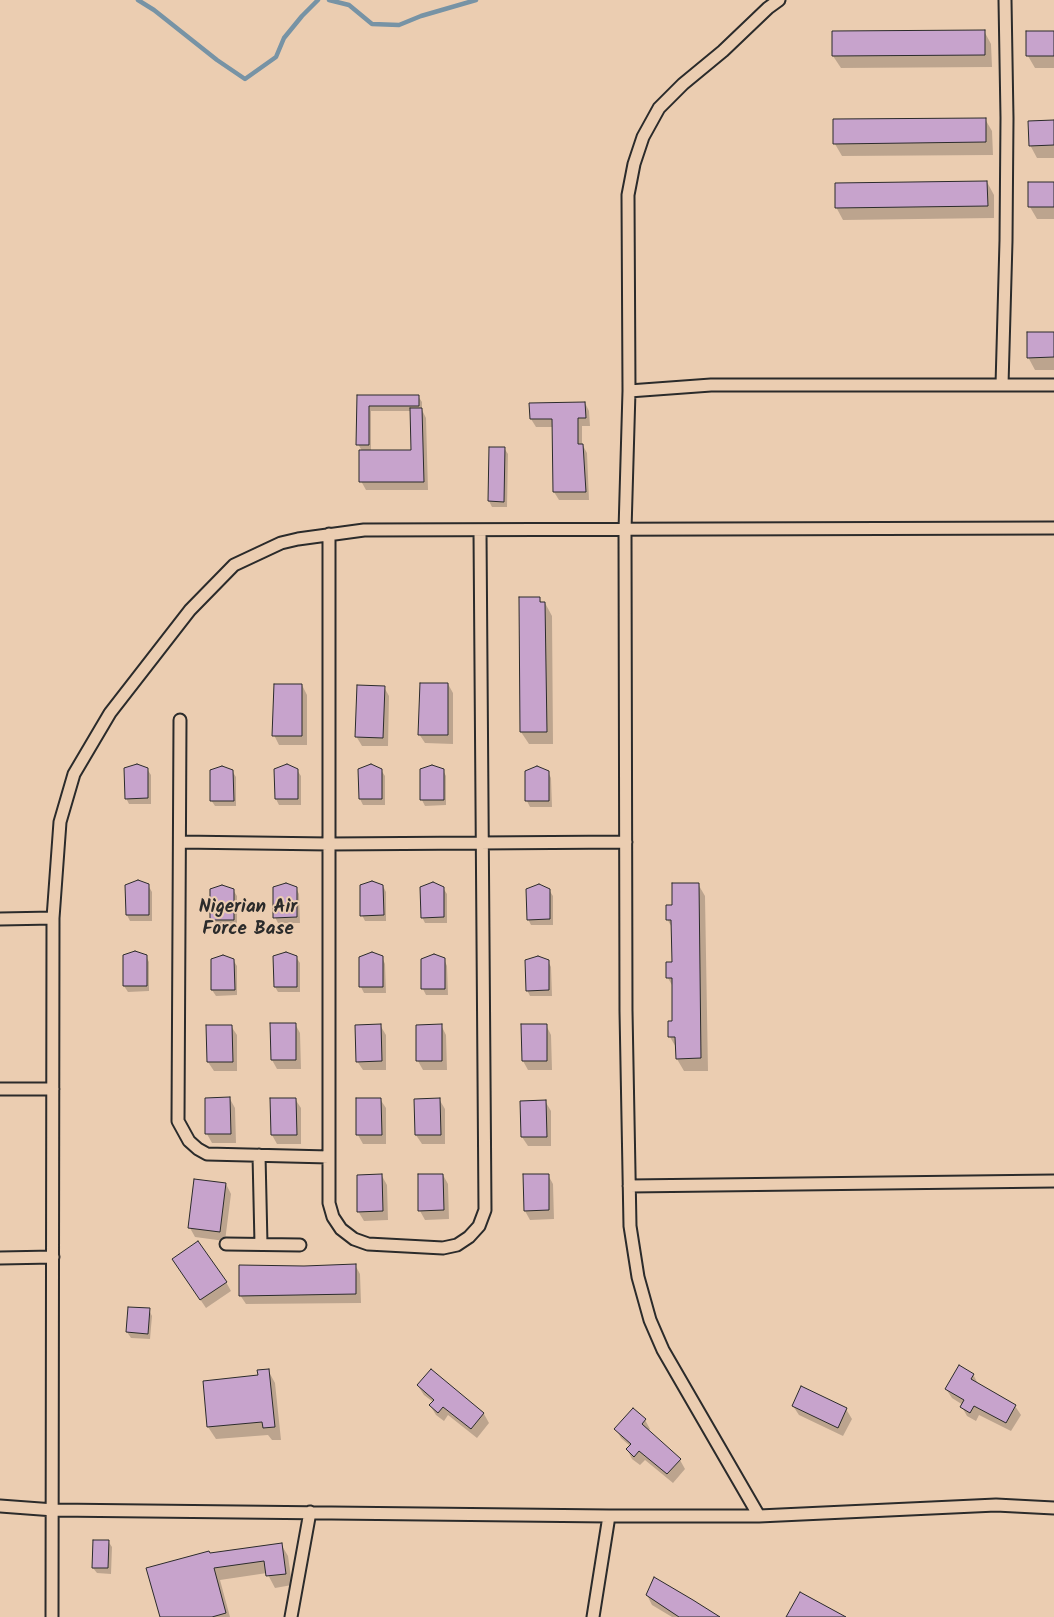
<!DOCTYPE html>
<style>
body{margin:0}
canvas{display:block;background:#ebcdb1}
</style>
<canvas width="1054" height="1617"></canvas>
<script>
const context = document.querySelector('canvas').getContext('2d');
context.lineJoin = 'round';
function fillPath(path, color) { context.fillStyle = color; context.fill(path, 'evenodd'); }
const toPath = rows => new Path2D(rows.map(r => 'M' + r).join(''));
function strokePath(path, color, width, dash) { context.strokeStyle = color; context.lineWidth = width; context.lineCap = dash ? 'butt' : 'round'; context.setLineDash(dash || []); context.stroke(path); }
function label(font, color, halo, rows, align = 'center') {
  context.font = font + ' Kalam,sans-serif'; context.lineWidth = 4; context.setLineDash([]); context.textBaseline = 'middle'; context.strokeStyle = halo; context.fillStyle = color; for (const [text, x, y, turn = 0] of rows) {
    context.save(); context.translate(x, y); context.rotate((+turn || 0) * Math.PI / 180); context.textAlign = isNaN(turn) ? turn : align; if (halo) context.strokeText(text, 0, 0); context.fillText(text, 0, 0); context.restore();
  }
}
const shadow = toPath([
 [984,31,991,44,992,67,841,68,833,56],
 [1054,32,1054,68,1035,68,1028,56],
 [985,119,992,131,993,155,842,156,835,144],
 [1054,122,1054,158,1037,158,1030,145],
 [987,182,994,195,994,218,843,220,836,207],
 [1054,183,1054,219,1037,219,1030,207],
 [1054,333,1054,370,1035,370,1028,357],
 [358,396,418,396,422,402,422,410,426,418,428,490,366,490,361,481,362,451,358,444],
 [371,411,412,411,412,451,371,451],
 [585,403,589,411,590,426,582,426,582,444,587,453,589,500,559,500,554,492,554,427,536,427,531,419],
 [490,448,504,448,508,454,507,507,492,507,489,501],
 [539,598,542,604,545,603,552,616,553,744,529,744,521,732],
 [448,684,453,693,453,744,425,743,419,734],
 [302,685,307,695,307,745,279,745,274,735],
 [384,687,389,696,388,746,362,746,356,736],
 [147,769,151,775,151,804,129,804,126,798],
 [276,770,297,770,301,776,301,805,279,805,276,799],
 [359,770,381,770,385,776,385,805,363,805,360,799],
 [443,770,446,776,446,805,425,806,422,800],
 [232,771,236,777,236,806,215,806,211,800],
 [526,772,548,772,551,778,552,807,530,807,527,801],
 [698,884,705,896,708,1071,684,1071,677,1059,677,1049,670,1037,674,1022,673,987,668,978,673,963,673,929,667,919,673,906],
 [148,885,152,892,152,921,130,921,127,915],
 [383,886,386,892,386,921,365,921,362,915],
 [296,888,299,894,300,923,278,923,275,917],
 [443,888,447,894,447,923,425,923,422,917],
 [233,890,237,896,237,925,215,926,212,920],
 [549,890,553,896,553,925,531,925,528,919],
 [146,956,149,962,149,991,128,992,124,986],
 [296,957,300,963,300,992,278,992,275,987],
 [382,957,385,964,386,993,364,993,361,987],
 [444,959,447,966,448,995,426,995,423,989],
 [233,960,237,966,237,995,216,996,212,990],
 [548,961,551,967,552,996,530,996,527,990],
 [295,1024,300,1033,301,1069,277,1069,272,1060],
 [380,1025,386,1035,386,1070,363,1070,357,1061],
 [441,1025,446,1035,447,1070,423,1070,418,1061,417,1026],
 [546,1025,551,1035,552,1070,528,1070,523,1061],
 [231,1026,237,1035,237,1071,214,1071,208,1062],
 [206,1099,230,1099,235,1108,236,1143,212,1143,207,1134],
 [295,1099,301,1108,301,1144,277,1144,272,1135],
 [380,1099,386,1108,386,1144,363,1144,358,1135],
 [439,1099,445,1109,445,1144,422,1144,416,1135],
 [545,1101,551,1111,551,1146,528,1146,522,1137],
 [443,1175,448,1184,449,1219,425,1220,420,1211],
 [548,1175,553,1184,554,1219,530,1220,525,1211],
 [382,1176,387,1185,388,1220,364,1221,358,1211],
 [226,1184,231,1194,225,1241,195,1237,190,1228],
 [355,1265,360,1274,361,1303,246,1304,240,1295,304,1267],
 [179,1268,226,1282,231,1291,206,1308],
 [149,1310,152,1316,150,1339,131,1338,127,1332],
 [268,1370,275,1383,281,1440,272,1440,268,1435,216,1439,208,1427,204,1382,259,1376],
 [431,1370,484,1414,489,1423,477,1438,448,1415,444,1421,436,1415,430,1405,433,1402,424,1395,418,1386],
 [973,1374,978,1384,1015,1406,1021,1415,1011,1431,979,1415,976,1421,967,1416,962,1407,963,1405,952,1398,946,1389],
 [802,1388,846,1409,852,1419,843,1436,799,1415,793,1406],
 [645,1420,650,1429,648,1431,680,1460,685,1469,673,1483,645,1460,640,1465,632,1459,627,1449,630,1446,621,1438,616,1429],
 [108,1541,112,1547,111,1574,97,1573,93,1568],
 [281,1544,288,1556,292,1585,275,1588,267,1573,220,1580,230,1617,161,1617,210,1555],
 [647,1595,718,1617,672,1617,652,1605]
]);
const stream = toPath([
 [138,0,154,10,217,60,245,79,276,57,284,38,302,16,318,0],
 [329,0,349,5,372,24,399,25,421,16,476,0]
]);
const building = toPath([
 [985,30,985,55,832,56,832,31,985,30],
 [1026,31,1054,31,1054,56,1026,56,1026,31],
 [986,118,986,142,833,144,833,119,986,118],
 [1054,120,1054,145,1029,146,1028,121,1054,120],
 [987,181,988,206,835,208,835,183,987,181],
 [1028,182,1054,182,1054,207,1028,207,1028,182],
 [1027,332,1054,332,1054,357,1027,358,1027,332],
 [357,395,419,395,419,406,369,406,369,445,356,445,357,395],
 [585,402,586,418,578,418,578,444,583,444,586,492,553,492,552,419,530,419,529,403,585,402],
 [410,408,422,408,424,482,359,482,359,450,411,450,410,408],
 [489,447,505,447,504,502,488,501,489,447],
 [519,597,540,597,540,602,545,602,547,732,520,732,519,597],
 [420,683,448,683,448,735,418,735,420,683],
 [274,684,302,684,302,736,272,736,274,684],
 [357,685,385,686,383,738,355,737,357,685],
 [137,764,148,768,148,798,125,799,124,768,137,764],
 [287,764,298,769,298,799,275,799,274,769,287,764],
 [371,764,382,769,382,799,359,799,358,769,371,764],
 [432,765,444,769,444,800,420,800,420,769,432,765],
 [222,766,233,770,234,801,210,801,210,770,222,766],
 [537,766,549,771,549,801,525,801,525,771,537,766],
 [138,880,149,884,149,915,126,915,125,885,138,880],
 [372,881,383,885,384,915,360,916,360,885,372,881],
 [433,882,444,887,444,917,421,918,420,887,433,882],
 [286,883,297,887,297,917,273,918,273,887,286,883],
 [672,883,699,883,701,1058,676,1059,675,1037,668,1037,668,1021,672,1021,672,978,666,978,666,962,672,962,671,920,666,920,666,905,672,905,672,883],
 [539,884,550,889,550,919,527,920,526,889,539,884],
 [222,885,234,889,234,920,210,920,210,889,222,885],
 [135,951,147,955,147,986,123,986,123,955,135,951],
 [286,952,297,956,297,987,274,987,273,956,286,952],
 [372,952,383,956,383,987,359,987,359,957,372,952],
 [434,954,445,958,445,989,421,989,421,959,434,954],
 [223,955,234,959,235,990,211,990,211,959,223,955],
 [538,956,549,960,549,990,526,991,525,960,538,956],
 [270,1023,296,1023,296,1060,271,1060,270,1023],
 [381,1024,382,1061,356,1062,355,1025,381,1024],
 [442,1024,442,1061,416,1061,416,1025,442,1024],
 [521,1024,547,1024,547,1061,522,1061,521,1024],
 [206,1025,232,1025,233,1062,207,1062,206,1025],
 [230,1097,231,1134,205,1134,205,1098,230,1097],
 [270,1098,296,1098,297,1135,271,1135,270,1098],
 [356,1098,381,1098,382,1135,356,1135,356,1098],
 [440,1098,441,1135,415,1135,414,1099,440,1098],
 [546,1100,547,1137,521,1137,520,1101,546,1100],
 [382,1174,383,1211,357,1212,357,1175,382,1174],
 [418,1174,443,1174,444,1210,418,1211,418,1174],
 [523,1174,549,1174,549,1210,524,1211,523,1174],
 [194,1179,226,1183,220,1232,188,1228,194,1179],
 [198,1241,227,1282,200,1300,172,1259,198,1241],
 [356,1264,356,1294,239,1296,239,1265,304,1266,356,1264],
 [128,1307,150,1308,148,1334,126,1332,128,1307],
 [959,1365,974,1374,971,1379,1016,1405,1006,1423,974,1406,970,1413,960,1407,964,1400,945,1389,959,1365],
 [269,1369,275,1427,263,1428,262,1422,207,1427,203,1381,258,1375,257,1370,269,1369],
 [431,1369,484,1413,471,1429,443,1407,438,1413,429,1405,434,1400,417,1385,431,1369],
 [801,1386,847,1408,838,1428,792,1406,801,1386],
 [633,1408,646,1419,642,1424,681,1459,667,1474,639,1451,634,1457,626,1449,631,1444,614,1429,633,1408],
 [93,1540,109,1540,108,1568,92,1568,93,1540],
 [282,1543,286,1574,266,1576,264,1561,214,1568,226,1613,212,1617,160,1617,146,1568,209,1551,210,1553,282,1543],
 [654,1577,693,1600,720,1617,679,1617,646,1595,654,1577],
 [800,1592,846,1617,786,1617,800,1592]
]);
const street = toPath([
 [1002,385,1006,241,1007,118,1005,0],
 [629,391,711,385,1054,385],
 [329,534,329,1203,333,1217,341,1229,354,1239,368,1244,443,1248,457,1245,469,1237,479,1226,485,1210,480,531],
 [180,720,178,1121,189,1141,198,1149,207,1154,329,1157],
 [180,842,329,844,626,842],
 [0,919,53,918],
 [0,1089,53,1089],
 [259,1155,261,1244],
 [629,1186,1054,1181],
 [226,1244,300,1245],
 [0,1258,53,1257],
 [0,1506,54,1510,609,1516,759,1516,996,1505,1054,1508],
 [759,1516,663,1350,650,1320,638,1277,630,1226,626,1011,625,530,629,391,628,195,634,164,643,137,659,108,683,84,723,51,768,8,779,0],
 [52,1617,53,918,60,822,74,774,110,713,190,610,234,565,281,543,298,539,364,530,1054,528],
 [291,1617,310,1512],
 [593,1617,609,1516]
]);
const neighbourhoodNames = [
 ["Nigerian Air",248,909],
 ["Force Base",248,931]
];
fillPath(shadow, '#0003');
strokePath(stream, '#7793a5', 4.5);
fillPath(building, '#c7a3cc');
strokePath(building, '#2b2b2b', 1);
strokePath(street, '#2b2b2b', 15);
strokePath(street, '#ebcdb1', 11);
label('bold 19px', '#2b2b2b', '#ebcdb1', neighbourhoodNames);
</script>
